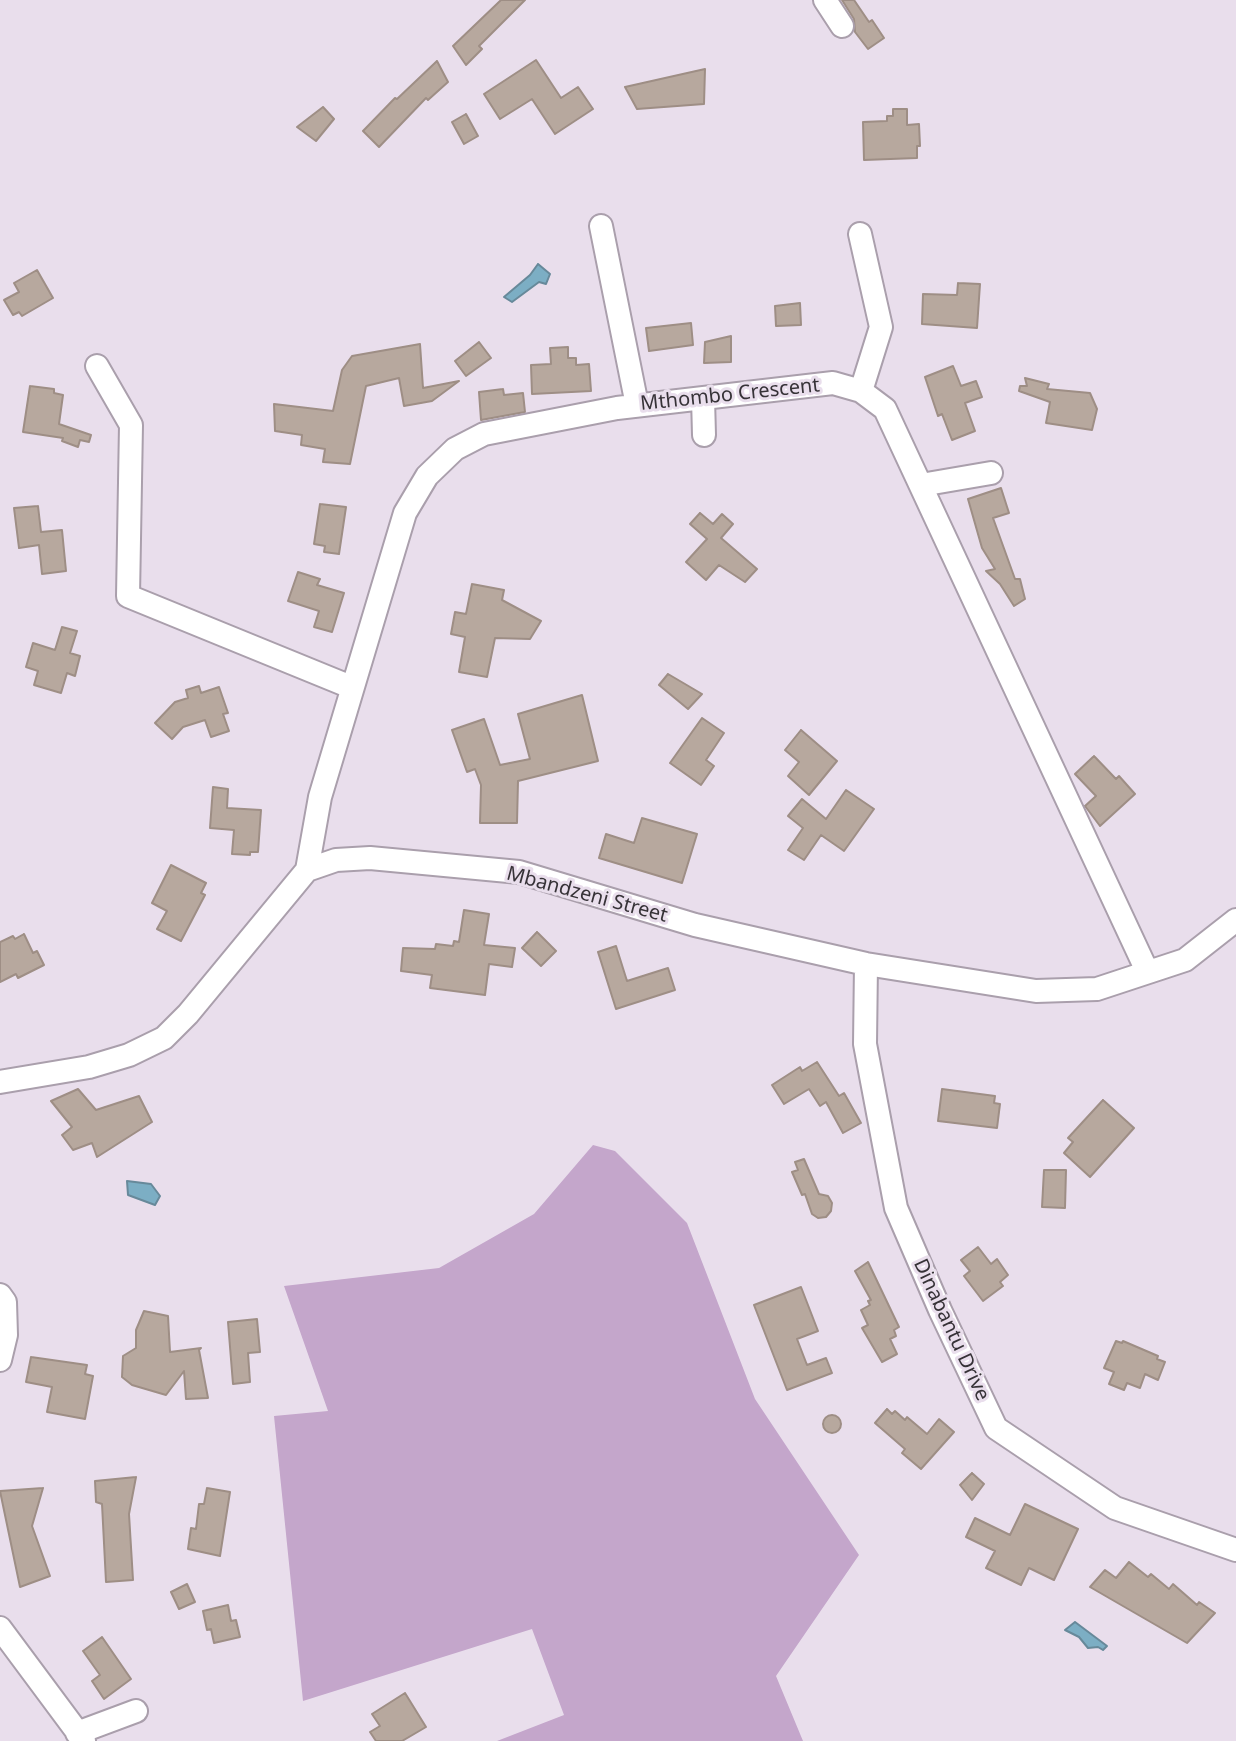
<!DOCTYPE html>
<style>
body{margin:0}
canvas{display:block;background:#e9deec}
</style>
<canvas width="1236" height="1741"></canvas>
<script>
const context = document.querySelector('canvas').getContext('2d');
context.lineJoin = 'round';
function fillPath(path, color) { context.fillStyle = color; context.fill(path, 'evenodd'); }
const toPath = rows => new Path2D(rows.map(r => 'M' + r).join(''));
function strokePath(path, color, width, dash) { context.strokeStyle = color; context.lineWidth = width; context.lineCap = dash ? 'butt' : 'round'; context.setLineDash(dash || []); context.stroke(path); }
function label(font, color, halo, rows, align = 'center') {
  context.font = font + ' "Noto Sans",sans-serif'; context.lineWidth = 6; context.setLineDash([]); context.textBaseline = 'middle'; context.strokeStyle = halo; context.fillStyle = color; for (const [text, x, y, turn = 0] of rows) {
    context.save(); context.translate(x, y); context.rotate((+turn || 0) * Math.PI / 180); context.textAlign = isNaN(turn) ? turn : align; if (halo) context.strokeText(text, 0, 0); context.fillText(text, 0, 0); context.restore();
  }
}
const forest = toPath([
 [593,1145,615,1151,687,1223,755,1399,859,1555,776,1676,803,1741,497,1741,564,1715,532,1629,303,1701,274,1416,328,1411,284,1286,439,1268,534,1214]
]);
const water = toPath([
 [538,264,550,274,546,284,539,282,512,302,504,297,530,275,538,264],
 [127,1181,151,1184,160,1196,155,1205,128,1195,127,1181],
 [1075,1622,1107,1646,1103,1650,1098,1647,1088,1648,1079,1637,1065,1630,1075,1622]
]);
const building = toPath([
 [501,0,525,0,479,46,482,49,466,65,453,46,501,0],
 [842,0,854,0,869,22,872,20,884,38,868,49,855,32,854,19,842,0],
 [536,60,561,98,578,87,593,109,555,134,532,99,500,119,484,94,536,60],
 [437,61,448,82,428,100,426,98,379,147,363,131,395,98,397,99,437,61],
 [705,69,704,104,637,109,625,87,705,69],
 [323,107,334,119,316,141,297,127,323,107],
 [893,109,907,109,907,125,919,124,920,146,917,146,917,158,864,160,863,122,887,121,887,116,893,116,893,109],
 [466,114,478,136,464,144,452,122,466,114],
 [37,270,53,298,22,316,19,312,13,315,4,300,19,292,14,283,37,270],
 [958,283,980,284,977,328,922,324,923,294,957,295,958,283],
 [800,303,801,325,776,326,775,306,800,303],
 [691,323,693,345,649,351,646,328,691,323],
 [731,336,731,362,704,363,705,342,731,336],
 [479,342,491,358,466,376,455,361,479,342],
 [420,344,423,388,459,381,432,401,404,406,399,378,366,386,350,464,323,462,325,449,301,445,302,435,275,431,274,404,333,411,342,370,352,356,420,344],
 [568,347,568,358,576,358,576,365,589,364,591,391,532,394,531,365,551,364,550,348,568,347],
 [953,366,961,386,976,381,982,397,965,403,975,431,952,440,942,414,938,416,925,377,953,366],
 [1025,378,1049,384,1047,389,1090,393,1097,409,1092,430,1046,423,1050,402,1019,391,1020,386,1027,386,1025,378],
 [30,386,54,389,54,393,63,395,59,424,91,435,89,442,80,440,78,447,62,441,63,438,23,432,30,386],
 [503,389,504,395,523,393,525,412,481,420,479,392,503,389],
 [1001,488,1009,513,993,518,1015,579,1020,579,1025,599,1014,606,1000,584,986,571,995,569,982,548,968,499,1001,488],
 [320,504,346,507,339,554,324,552,325,546,314,544,320,504],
 [38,506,41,532,62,530,66,571,42,574,39,545,19,548,14,508,38,506],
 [700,513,713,524,722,514,733,524,721,538,757,569,745,582,719,565,706,580,686,562,707,539,690,524,700,513],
 [298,572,320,579,317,585,344,593,332,632,314,627,319,611,288,601,298,572],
 [472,584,504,590,502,600,541,621,530,639,495,638,487,677,459,672,465,637,451,634,455,612,466,614,472,584],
 [62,627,77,631,70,653,80,656,75,676,67,673,61,693,34,685,38,671,26,667,33,643,55,650,62,627],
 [668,674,702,694,688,709,659,685,668,674],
 [199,686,201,693,219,687,228,713,223,714,229,731,211,737,205,720,183,727,172,739,155,723,175,702,188,698,186,690,199,686],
 [582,695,598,761,518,781,517,823,480,823,481,785,475,769,467,772,452,730,484,719,500,765,530,759,518,714,582,695],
 [702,718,724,733,706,760,714,766,701,785,670,763,702,718],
 [801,730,837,761,809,795,788,776,799,762,785,750,801,730],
 [1094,756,1116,779,1119,776,1135,794,1100,826,1085,806,1096,796,1075,774,1094,756],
 [213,787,228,789,227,808,261,810,258,852,250,852,250,855,232,854,234,830,210,828,213,787],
 [846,790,874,809,844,851,821,835,804,860,788,850,803,828,788,816,802,799,826,819,846,790],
 [642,818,697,834,682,883,599,858,606,834,634,843,642,818],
 [171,865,206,883,201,893,205,895,181,941,157,929,167,911,152,903,171,865],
 [464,910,489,914,484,945,515,948,512,967,489,964,485,995,430,988,432,975,401,971,403,948,435,949,436,944,453,946,454,941,459,942,464,910],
 [537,932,556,951,541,966,522,948,537,932],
 [24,934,33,953,37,951,44,965,18,978,16,974,0,982,0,942,13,936,15,939,24,934],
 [616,946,627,981,668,968,675,990,616,1009,598,952,616,946],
 [817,1062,839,1096,844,1093,861,1123,843,1133,826,1102,820,1106,809,1089,784,1104,772,1085,800,1067,802,1071,817,1062],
 [78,1089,96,1110,139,1096,152,1122,97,1157,92,1143,73,1150,62,1135,72,1127,51,1101,78,1089],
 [942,1089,995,1096,994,1103,1000,1104,997,1128,938,1121,942,1089],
 [1103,1100,1134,1128,1090,1177,1064,1153,1073,1142,1068,1138,1103,1100],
 [804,1159,819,1194,828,1196,832,1203,831,1211,826,1217,818,1218,812,1214,805,1194,802,1195,792,1172,798,1170,795,1162,804,1159],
 [1044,1170,1066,1170,1065,1208,1042,1207,1044,1170],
 [978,1247,991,1264,997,1259,1008,1275,1000,1282,1003,1286,983,1301,964,1276,970,1271,961,1260,978,1247],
 [868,1262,899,1327,894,1330,896,1336,890,1339,897,1354,882,1362,862,1328,868,1325,861,1310,870,1305,868,1301,871,1300,855,1271,868,1262],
 [801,1287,818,1331,797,1339,807,1365,826,1358,832,1373,787,1390,754,1305,801,1287],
 [144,1311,168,1316,170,1352,201,1348,199,1350,208,1398,186,1399,184,1371,166,1395,132,1385,122,1377,123,1356,136,1348,136,1330,144,1311],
 [257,1319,260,1352,248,1353,250,1382,233,1384,228,1322,257,1319],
 [1116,1341,1122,1343,1123,1341,1158,1356,1157,1359,1165,1362,1158,1380,1145,1374,1140,1388,1127,1383,1124,1390,1109,1384,1114,1372,1104,1368,1116,1341],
 [31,1357,87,1365,85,1374,93,1376,85,1419,47,1412,52,1387,26,1382,31,1357],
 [887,1409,892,1414,895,1411,905,1420,907,1417,927,1434,939,1419,954,1432,921,1469,902,1453,905,1449,875,1423,887,1409],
 '823 1424a9 9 0 1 1 18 0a9 9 0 1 1-18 0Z',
 [972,1473,984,1484,972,1500,960,1485,972,1473],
 [136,1477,129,1514,133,1580,106,1582,102,1504,96,1502,95,1481,136,1477],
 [43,1488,32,1526,50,1576,20,1587,0,1491,43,1488],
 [207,1488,230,1492,220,1556,188,1549,191,1528,196,1529,199,1504,204,1504,207,1488],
 [1025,1504,1078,1529,1054,1580,1029,1568,1021,1585,986,1568,995,1551,966,1537,975,1518,1010,1535,1025,1504],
 [1129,1562,1148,1577,1151,1574,1169,1589,1173,1584,1197,1605,1199,1602,1215,1613,1187,1643,1090,1587,1105,1570,1116,1578,1129,1562],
 [187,1584,195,1602,179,1609,171,1592,187,1584],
 [228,1605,231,1621,236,1620,240,1637,214,1643,211,1629,207,1630,203,1611,228,1605],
 [102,1637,131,1679,104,1699,92,1681,100,1675,83,1651,102,1637],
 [405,1693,426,1727,402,1741,376,1741,370,1732,380,1726,372,1714,405,1693]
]);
const minor = toPath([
 [825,0,842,26],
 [601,226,637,405],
 [860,234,881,327,861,391],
 [97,366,131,425,128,596,351,687],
 [703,398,704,435],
 [921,485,991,473],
 [307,870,320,797,405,513,427,476,455,449,484,434,617,408,833,383,861,391,885,409,1147,971],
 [866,964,865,1044,896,1208,940,1310,996,1428,1115,1508,1236,1550],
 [0,1082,89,1067,129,1055,164,1038,188,1014,307,870,336,860,370,858,519,872,695,925,866,964,1036,991,1097,989,1185,960,1236,920],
 [0,1295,5,1302,6,1335,0,1360],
 [0,1628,84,1741],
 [77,1733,136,1711]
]);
const streetNames = [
 ["Mthombo Crescent",730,395,-6],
 ["Mbandzeni Street",587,895,15],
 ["Dinabantu Drive",951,1330,65]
];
fillPath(forest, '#c4a6cb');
fillPath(water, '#7caec4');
strokePath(water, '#67899a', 2);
fillPath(building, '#b7a89e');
strokePath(building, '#9e8e85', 2);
strokePath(minor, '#aa9fac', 26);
strokePath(minor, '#fff', 22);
label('20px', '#363237', '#e9deec', streetNames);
</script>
